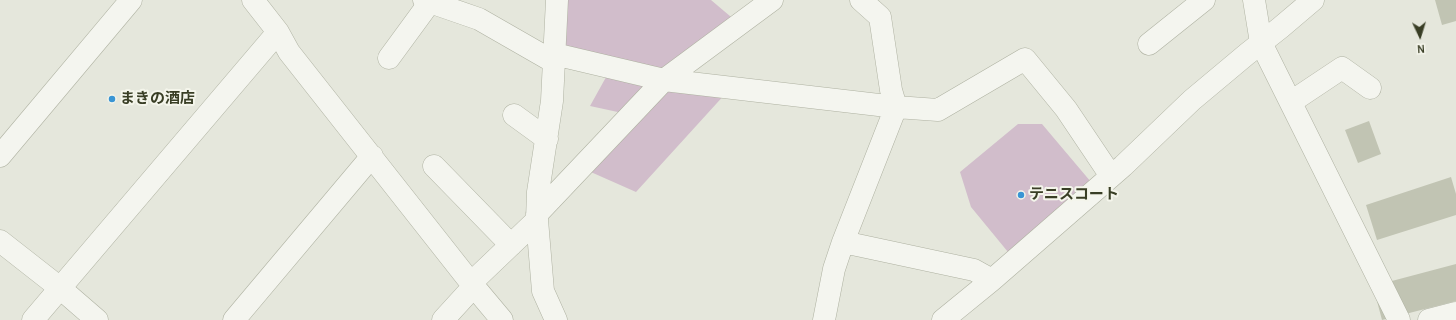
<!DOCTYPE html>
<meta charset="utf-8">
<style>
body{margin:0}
#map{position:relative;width:1456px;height:320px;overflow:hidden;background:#e5e7dc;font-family:Karla,sans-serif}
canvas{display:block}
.north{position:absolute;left:1400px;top:16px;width:40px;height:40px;-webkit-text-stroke:3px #f4f5eb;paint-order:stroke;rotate:176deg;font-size:11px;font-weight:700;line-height:16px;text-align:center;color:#393e25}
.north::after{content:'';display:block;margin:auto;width:14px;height:18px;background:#393e25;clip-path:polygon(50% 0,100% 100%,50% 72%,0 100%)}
</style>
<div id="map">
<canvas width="1456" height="320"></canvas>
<div class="north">N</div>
</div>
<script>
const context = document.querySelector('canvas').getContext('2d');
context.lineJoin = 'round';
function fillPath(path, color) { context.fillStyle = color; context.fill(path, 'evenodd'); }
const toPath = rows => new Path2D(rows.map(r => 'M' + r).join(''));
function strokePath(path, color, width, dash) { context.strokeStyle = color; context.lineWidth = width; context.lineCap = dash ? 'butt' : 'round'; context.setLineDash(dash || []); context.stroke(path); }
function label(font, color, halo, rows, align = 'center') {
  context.font = font + ' Karla,"Noto Sans JP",sans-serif'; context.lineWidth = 4; context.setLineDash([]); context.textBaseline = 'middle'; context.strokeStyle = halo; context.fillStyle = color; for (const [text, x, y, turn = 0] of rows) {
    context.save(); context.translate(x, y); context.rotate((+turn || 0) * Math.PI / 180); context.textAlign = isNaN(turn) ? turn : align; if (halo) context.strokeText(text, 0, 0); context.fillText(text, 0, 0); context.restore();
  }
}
const green = toPath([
 [565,0,711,0,737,22,666,72,565,49],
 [610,70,658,82,627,114,590,106],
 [661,89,727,92,636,192,584,169],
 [1018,124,1042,124,1091,182,1008,252,971,207,960,172]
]);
const building = toPath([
 [1435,0,1456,0,1456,21,1442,25],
 [1369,121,1381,154,1358,163,1345,130],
 [1451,177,1456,194,1456,215,1377,240,1366,205],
 [1456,264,1456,301,1382,320,1373,286]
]);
const minor = toPath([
 [253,0,278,32],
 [424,0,479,19,554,62],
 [861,0,880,17,891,90,896,107,843,242,974,270,992,280],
 [1254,0,1261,43,1399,320],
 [1149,44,1204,0],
 [554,54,664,80,896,107,938,110,1025,59,1066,109,1111,176],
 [389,58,430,2],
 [1291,102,1342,68,1370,88],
 [514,115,547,139],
 [0,156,131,0],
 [434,166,511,245],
 [537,214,664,80,772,0],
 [0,241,60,288,97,320],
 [471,283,537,220],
 [33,320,278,32,289,52,471,283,502,320],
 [234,320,372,156],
 [443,320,474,286],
 [556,320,543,291,537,220,538,192,552,101,557,0],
 [824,320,834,269,843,242],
 [943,320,992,280,1123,166,1192,100,1247,54,1280,28,1313,0],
 [1429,320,1456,313]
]);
const markers = [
 [112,99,4,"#3995d4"],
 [1021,195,4,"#3995d4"]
];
const poiNames = [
 ["まきの酒店",120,99],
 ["テニスコート",1029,195]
];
fillPath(green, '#d1bdcb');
fillPath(building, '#c1c4b3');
strokePath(minor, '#aeb1a1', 23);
strokePath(minor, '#f4f5ef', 22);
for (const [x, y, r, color] of markers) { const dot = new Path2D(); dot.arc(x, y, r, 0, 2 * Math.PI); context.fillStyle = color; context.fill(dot); strokePath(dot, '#f4f5eb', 1.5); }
label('bold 15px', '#393e25', '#f4f5eb', poiNames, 'left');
</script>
